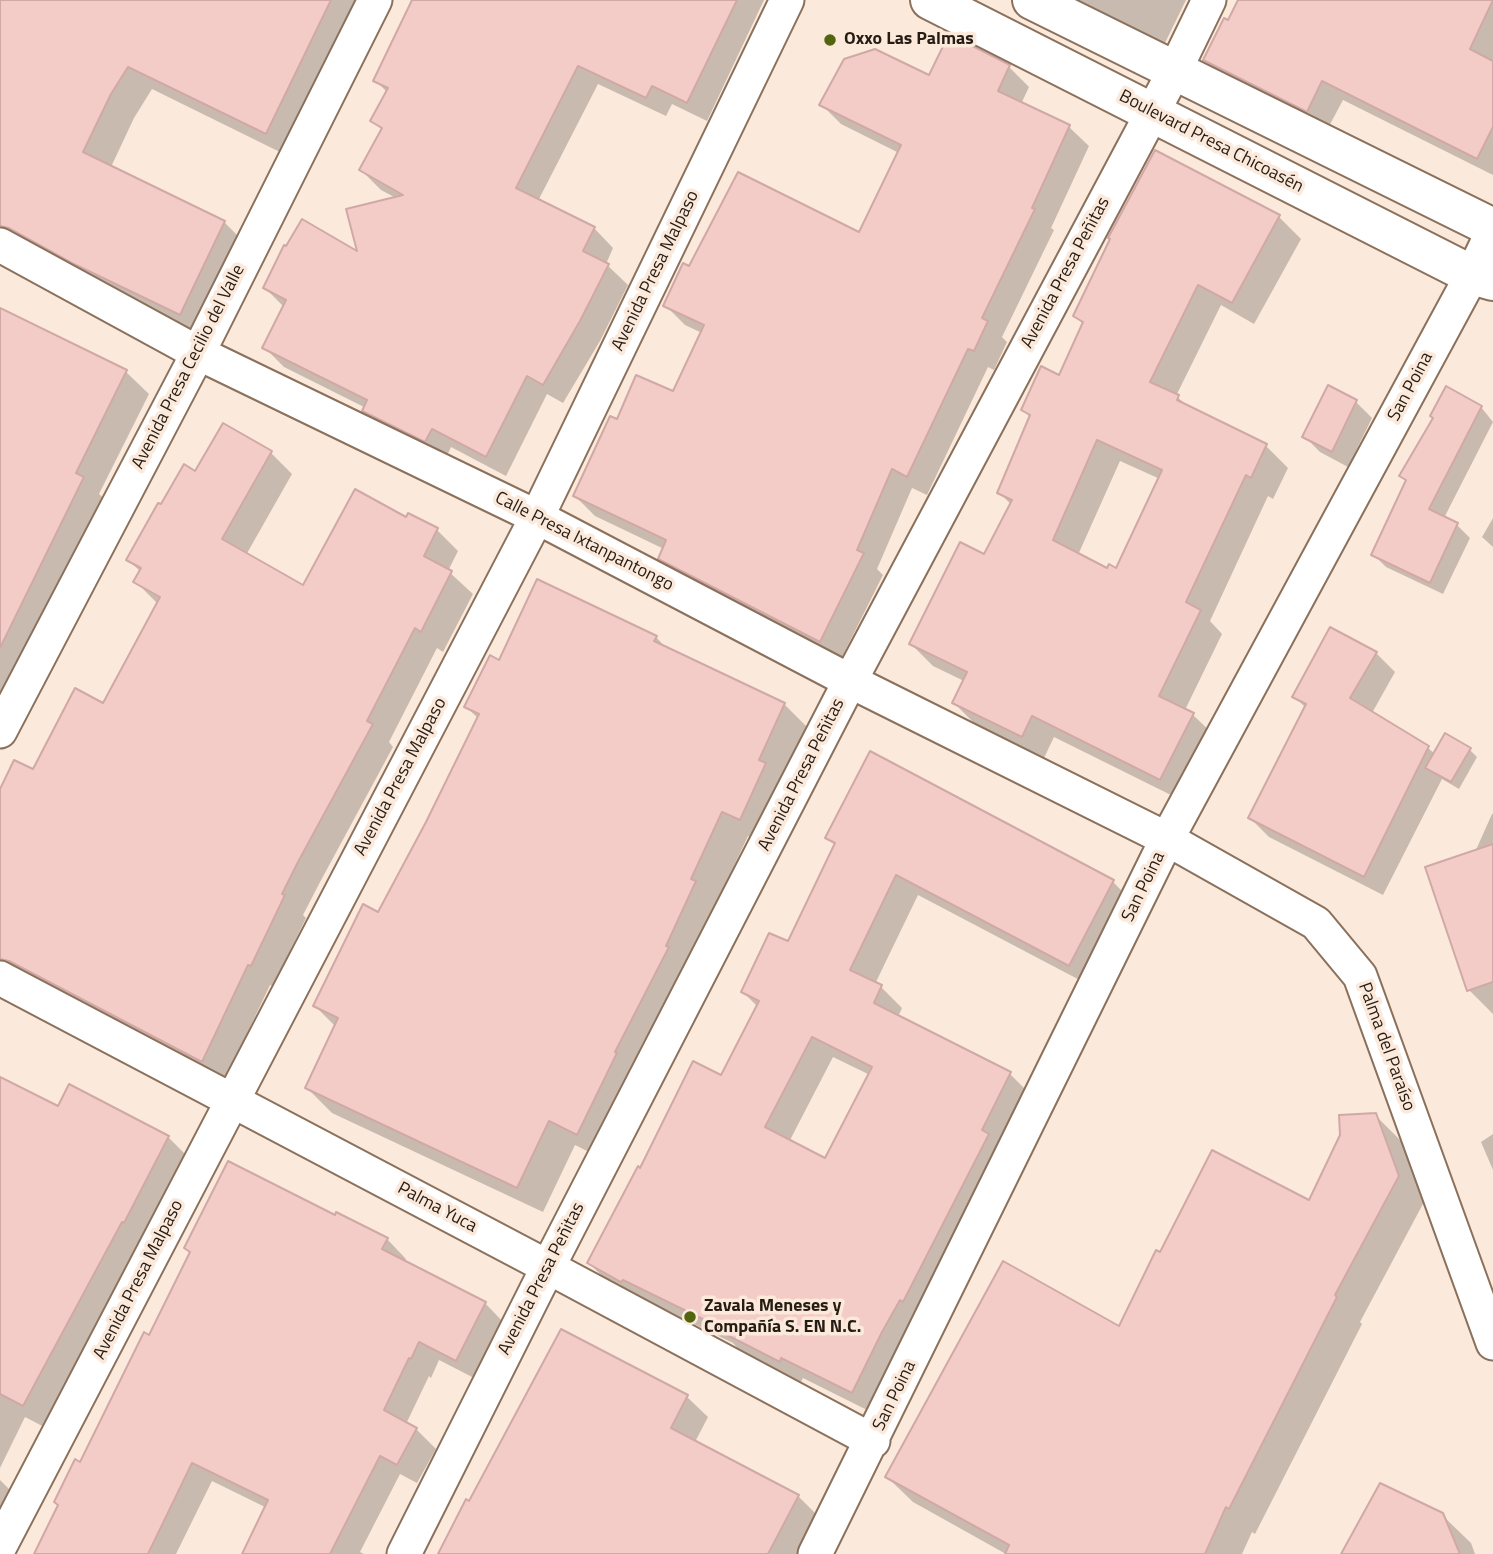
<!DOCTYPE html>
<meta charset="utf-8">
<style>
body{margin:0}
canvas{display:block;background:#fbe9db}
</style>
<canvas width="1493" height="1554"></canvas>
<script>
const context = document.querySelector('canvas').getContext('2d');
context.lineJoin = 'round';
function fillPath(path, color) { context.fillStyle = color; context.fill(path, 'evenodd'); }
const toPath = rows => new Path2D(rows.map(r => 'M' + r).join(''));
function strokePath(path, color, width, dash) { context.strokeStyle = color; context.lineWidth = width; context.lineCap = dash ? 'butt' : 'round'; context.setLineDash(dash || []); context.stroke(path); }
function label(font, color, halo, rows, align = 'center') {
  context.font = font + ' "Titillium Web",sans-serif'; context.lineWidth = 7; context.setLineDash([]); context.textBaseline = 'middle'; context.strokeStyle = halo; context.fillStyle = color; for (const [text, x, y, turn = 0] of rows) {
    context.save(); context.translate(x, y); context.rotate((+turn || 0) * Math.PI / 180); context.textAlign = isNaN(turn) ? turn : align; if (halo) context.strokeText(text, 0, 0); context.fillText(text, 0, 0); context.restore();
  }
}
const shadow = toPath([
 [7,0,367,0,290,157,152,89,134,118,111,167,224,222,248,246,204,337,0,238,0,14],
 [414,0,764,0,707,121,672,104,666,116,598,84,538,201,594,228,613,248,606,264,628,285,600,341,563,403,547,394,506,476,451,447,445,460,384,430,364,411,366,408,284,367,264,347,284,307,265,288,359,255,396,198,381,190,361,170,382,130,372,120,387,92,375,80],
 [1062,0,1186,0,1163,47],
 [1240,0,1493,0,1493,175,1343,100,1327,130,1225,80,1205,60],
 [950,36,1009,67,1029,87,1021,104,1069,127,1089,146,1051,228,1054,230,1002,337,1007,342,994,370,988,367,927,495,912,488,877,569,883,575,840,661,680,578,660,558,664,549,595,516,575,496,618,421,674,393,702,333,685,325,665,305,690,269,860,234,899,153,841,124,821,104,930,77],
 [1279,217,1301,239,1254,324,1221,305,1176,396,1190,408,1266,446,1288,468,1273,499,1268,496,1210,621,1222,634,1185,710,1192,714,1215,736,1183,801,1054,737,1044,758,976,725,954,703,964,681,933,666,911,644,985,556,1012,505,999,493,1031,418,1023,410,1060,377,1084,325,1075,316],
 [1120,461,1160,479,1117,570,1107,570,1078,555],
 [0,310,126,372,149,394,99,494,106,500,0,720],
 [1356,402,1372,418,1348,467,1320,452,1304,436],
 [1481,407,1493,422,1444,518,1457,525,1470,538,1443,594,1386,567,1373,554,1407,482,1401,476],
 [271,453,292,474,246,555,303,588,407,519,437,530,458,551,448,571,473,594,443,652,437,648,389,742,393,747,319,884,303,915,306,918,273,986,270,985,224,1082,0,974,0,793,34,771,104,705,158,604,135,581,141,572,128,560,161,507,196,473],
 [1493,518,1493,547,1482,537],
 [656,637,667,649,784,704,809,729,766,844,748,836,716,904,720,908,603,1159,575,1145,543,1212,332,1113,307,1088,336,1027,315,1006,379,914,428,823,479,719,466,707,500,662],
 [1376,653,1395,672,1372,713,1428,748,1435,754,1470,750,1477,757,1459,789,1442,779,1383,895,1269,837,1250,818,1306,708,1294,696],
 [1492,814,1493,814,1493,1014,1469,990,1475,852],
 [827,838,1113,882,1134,903,1091,986,918,895,875,984,881,987,902,1008,898,1017,1010,1074,1031,1095,873,1413,803,1378,801,1382,740,1351,733,1343,645,1300,643,1302,610,1284,589,1263,641,1170,721,1078,758,1007,743,992,789,944,836,846],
 [833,1057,870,1075,826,1161,789,1142],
 [0,1079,58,1109,168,1137,192,1161,48,1429,25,1417,0,1468],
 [1375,1115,1401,1141,1424,1202,1360,1322,1362,1324,1255,1534,1252,1532,1242,1554,1006,1554,913,1502,887,1477,1120,1328,1161,1255,1310,1202],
 [1493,1134,1493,1170,1481,1142],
 [335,1218,387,1239,406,1259,404,1263,485,1303,504,1323,476,1379,439,1360,431,1378,429,1376,406,1424,416,1429,436,1449,417,1483,400,1474,360,1552,364,1554,244,1554,267,1508,212,1481,176,1554,36,1554,81,1464,150,1337],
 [562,1331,687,1397,708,1417,695,1442,798,1496,819,1517,800,1554,440,1554,470,1503],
 [0,1480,18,1498,0,1532],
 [1442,1515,1471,1543,1475,1554,1343,1554]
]);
const building = toPath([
 [0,0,331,0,266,134,128,67,111,94,83,152,225,221,180,315,74,264,9,228,0,226,0,0],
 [412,0,737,0,687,103,652,86,646,98,578,66,516,188,595,227,583,251,609,264,580,321,543,385,527,376,486,457,432,429,425,442,366,413,362,411,367,400,262,348,286,300,263,288,284,245,286,246,302,219,357,251,346,209,403,195,359,170,382,128,370,121,388,88,373,81,412,0],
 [1238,0,1493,0,1470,49,1493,61,1493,127,1477,159,1322,81,1307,112,1203,60,1224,18,1228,20,1238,0],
 [949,34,1010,65,998,91,1070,125,1032,208,1035,209,982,318,988,321,974,351,968,349,907,477,892,469,857,550,864,553,820,642,658,559,666,540,573,496,610,416,617,419,636,375,673,391,704,325,663,306,683,263,689,266,738,172,859,232,901,145,819,105,844,59,875,49,929,75,949,34],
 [1155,150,1280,215,1232,303,1198,285,1150,382,1179,395,1177,400,1267,444,1251,478,1246,475,1186,602,1201,610,1159,696,1194,713,1160,780,1032,716,1022,737,952,703,967,672,909,644,960,542,984,554,1012,500,997,493,1030,415,1021,410,1041,366,1059,375,1083,322,1073,316,1110,239,1108,238,1155,150],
 [1097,440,1162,470,1116,568,1109,564,1107,568,1053,540,1097,440],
 [0,308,127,370,76,473,84,477,0,648,0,308],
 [1328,385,1357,400,1332,452,1302,437,1328,385],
 [1446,386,1482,406,1429,509,1458,523,1430,583,1371,555,1406,480,1399,476,1433,418,1430,416,1446,386],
 [223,423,272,451,222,539,303,585,355,489,406,517,408,513,438,528,424,556,452,571,421,632,415,628,367,721,373,724,298,862,282,894,285,895,251,966,248,965,202,1062,9,961,0,959,0,789,14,760,33,769,75,688,103,703,160,597,133,582,141,568,126,560,158,503,161,504,184,464,195,471,223,423],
 [537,579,657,636,654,641,785,703,759,760,766,763,740,820,722,812,691,879,696,881,666,946,669,947,615,1052,617,1053,577,1135,549,1121,517,1188,305,1088,338,1018,313,1006,363,904,378,912,426,822,479,714,464,707,490,655,499,660,537,579],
 [1330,627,1377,652,1350,698,1429,746,1364,877,1248,818,1306,704,1292,697,1330,627],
 [1445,733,1471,748,1451,782,1425,768,1445,733],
 [870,751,1114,880,1069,966,896,875,850,970,882,985,874,1003,1011,1072,982,1130,989,1134,903,1302,900,1300,882,1332,852,1393,781,1358,780,1362,717,1330,719,1327,623,1280,621,1282,587,1263,638,1166,640,1168,693,1061,721,1075,759,1001,741,992,769,933,788,941,835,843,825,838,870,751],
 [812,1037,872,1067,825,1158,765,1127,812,1037],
 [1493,844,1493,982,1467,991,1425,867,1493,844],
 [0,1077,58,1106,69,1084,169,1136,124,1223,122,1222,23,1406,0,1394,0,1077],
 [1376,1113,1399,1176,1335,1295,1337,1297,1229,1509,1226,1507,1205,1554,1005,1554,1009,1545,885,1477,1003,1261,1119,1326,1156,1250,1160,1252,1212,1150,1309,1200,1340,1135,1339,1115,1376,1113],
 [228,1161,335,1215,336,1212,388,1238,382,1249,486,1302,456,1361,419,1342,411,1359,409,1358,384,1410,417,1428,397,1465,380,1456,330,1554,242,1554,268,1500,192,1463,148,1554,34,1554,58,1505,54,1502,75,1459,80,1462,144,1332,149,1335,190,1252,184,1248,228,1161],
 [561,1329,688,1395,671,1428,799,1495,768,1554,438,1554,466,1499,469,1501,561,1329],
 [1380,1483,1443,1513,1460,1554,1341,1554,1380,1483]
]);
const minor = toPath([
 [0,245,198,353,537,517,850,681,1167,839,1316,923,1360,976,1493,1343],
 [0,731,198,353,375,0],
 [0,978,548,1267,873,1441],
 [0,1546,537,517,787,0],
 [404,1554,548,1267,850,681,1175,70,1209,0],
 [815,1554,1167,839,1472,275,1493,231]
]);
const secondary = toPath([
 [930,0,1472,275,1493,281],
 [1032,0,1493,228]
]);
const markers = [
 [830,40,7,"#52640e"],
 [690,1317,7,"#52640e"]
];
const poiNames = [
 ["Oxxo Las Palmas",844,40],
 ["Zavala Meneses y",704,1307],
 ["Compañía S. EN N.C.",704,1328]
];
const streetNames = [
 ["Boulevard Presa Chicoasén",1211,142,27],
 ["Avenida Presa Malpaso",656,271,-64],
 ["Avenida Presa Peñitas",1066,273,-62],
 ["Avenida Presa Cecilio del Valle",189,367,-63],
 ["San Poina",1411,387,-62],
 ["Calle Presa Ixtanpantongo",584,542,27],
 ["Avenida Presa Peñitas",802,775,-63],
 ["Avenida Presa Malpaso",401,777,-62],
 ["San Poina",1144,887,-64],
 ["Palma del Paraíso",1386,1047,70],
 ["Palma Yuca",437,1208,28],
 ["Avenida Presa Peñitas",542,1279,-63],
 ["Avenida Presa Malpaso",139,1280,-63],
 ["San Poina",895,1396,-64]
];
fillPath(shadow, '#0003');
fillPath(building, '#f3cbc7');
strokePath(building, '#d0a9a6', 2);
strokePath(minor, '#8b715b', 37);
strokePath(secondary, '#8b715b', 42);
strokePath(minor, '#fff', 33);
strokePath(secondary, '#fff', 38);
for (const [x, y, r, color] of markers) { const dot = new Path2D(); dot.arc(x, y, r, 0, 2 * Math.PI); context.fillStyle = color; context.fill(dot); strokePath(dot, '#fbe9db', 2.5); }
label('bold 18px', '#261c13', '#fbe9db', poiNames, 'left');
label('18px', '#261c13', '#fbe9db', streetNames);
</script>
